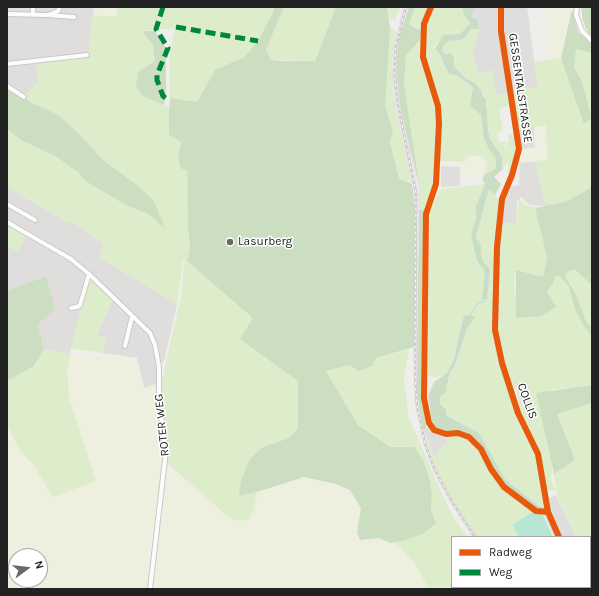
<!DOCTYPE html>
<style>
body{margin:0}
#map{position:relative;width:599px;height:596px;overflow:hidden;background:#f0eeeb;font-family:Karla,sans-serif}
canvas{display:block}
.frame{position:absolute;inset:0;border:8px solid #222;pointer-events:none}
.legend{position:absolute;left:451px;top:536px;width:140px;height:52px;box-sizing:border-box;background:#fff;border:1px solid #a7a7a7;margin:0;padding:5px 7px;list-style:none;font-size:12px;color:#222}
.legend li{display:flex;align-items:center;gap:8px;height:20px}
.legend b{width:20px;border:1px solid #a7a7a7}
.north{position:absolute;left:8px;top:548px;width:40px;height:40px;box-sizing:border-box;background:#fff;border:1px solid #a7a7a7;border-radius:50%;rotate:75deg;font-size:11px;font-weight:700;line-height:16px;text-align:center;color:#222}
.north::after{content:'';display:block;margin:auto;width:14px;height:18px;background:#6a6968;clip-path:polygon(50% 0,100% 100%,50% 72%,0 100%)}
</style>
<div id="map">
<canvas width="599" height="596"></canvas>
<div class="frame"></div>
<ul class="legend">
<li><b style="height:5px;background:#e8590c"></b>Radweg</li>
<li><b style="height:5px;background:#00873e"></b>Weg</li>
</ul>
<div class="north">N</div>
</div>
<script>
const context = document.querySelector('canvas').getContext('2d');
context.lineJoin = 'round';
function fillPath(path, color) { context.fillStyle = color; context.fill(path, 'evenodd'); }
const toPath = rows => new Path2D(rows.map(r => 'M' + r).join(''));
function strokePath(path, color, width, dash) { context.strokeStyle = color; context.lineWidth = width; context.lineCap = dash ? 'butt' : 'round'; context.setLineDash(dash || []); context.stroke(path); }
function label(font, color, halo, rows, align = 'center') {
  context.font = font + ' Karla,sans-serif'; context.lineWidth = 3; context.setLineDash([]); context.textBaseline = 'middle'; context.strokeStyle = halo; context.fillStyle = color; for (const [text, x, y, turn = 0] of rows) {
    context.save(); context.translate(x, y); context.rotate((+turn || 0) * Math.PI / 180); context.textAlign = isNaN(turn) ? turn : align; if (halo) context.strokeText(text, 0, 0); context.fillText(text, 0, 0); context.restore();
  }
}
const residential = toPath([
 [7,7,94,7,88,57,38,82,24,97,7,86],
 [474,7,527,7,538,87,512,91,496,96,492,71,479,73,472,55,479,29,471,17],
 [534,126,535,147,522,150,519,130],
 [535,161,546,206,530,205,521,197,517,202,516,223,501,223,504,198,509,187,519,185,520,163],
 [7,164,14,191,69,223,74,223,104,244,99,257,177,304,164,362,158,362,158,384,144,388,137,358,103,353,106,339,97,336,89,277,70,354,44,349,38,324,46,276,7,291],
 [441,166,460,167,460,186,441,187],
 [429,428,429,431,450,438,434,457,423,429],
 [556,495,576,537,560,537,551,516,547,499]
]);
const industrial = toPath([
 [403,7,409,7,403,21,396,73,401,112,414,164,419,195,417,363,420,417,429,448,441,481,477,537,472,537,438,482,428,458,416,410,414,373,414,194,397,118,392,78,393,47]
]);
const farmland = toPath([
 [94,7,118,7,116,17,93,15],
 [547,7,571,7,561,58,548,60],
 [546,124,547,160,523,162,522,150,535,147,534,126],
 [474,155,483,157,487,163,483,178,460,177,460,167,463,162,467,157],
 [75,353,132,359,137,363,144,388,156,384,156,408,161,433,163,463,156,506,146,589,7,589,7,425,20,451,32,463,53,496,75,419,70,401,67,375,70,354],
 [16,556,40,556,40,580,16,580],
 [169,465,228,517,254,508,257,492,305,477,336,484,351,491,361,508,357,532,390,543,396,542,415,564,429,589,153,589]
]);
const grass = toPath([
 [118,7,274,7,274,10,258,41,244,57,215,70,197,102,170,98,170,48,176,28,143,31,153,45,155,62,139,72,142,96,169,107,169,135,181,142,178,157,180,168,187,171,188,228,190,246,187,261,254,318,241,339,298,381,298,428,289,438,263,447,239,496,257,492,254,509,249,520,237,521,228,517,167,463,167,443,160,401,161,378,165,374,165,365,182,292,184,263,186,261,183,260,182,267,177,304,99,257,104,244,74,223,69,223,14,191,7,184,7,129,21,140,55,156,78,172,87,182,124,204,148,214,165,227,137,185,102,159,80,135,59,115,32,103,24,97,38,82,36,62,88,57,93,15,116,17],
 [284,7,336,7,315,61,271,60,266,50],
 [387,7,400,7,395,20,389,19],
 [415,7,431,7,422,32,421,29,414,28,409,24],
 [433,7,463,7,463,13,470,23,460,34,448,36,440,40,435,46,436,51,440,54,449,74,458,76,473,87,470,106,481,115,483,130,490,151,495,155,496,168,484,175,487,163,483,157,474,155,467,157,463,162,439,161,441,127,439,107,424,57,427,24],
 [390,27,396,32,392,63,394,100,412,184,399,179,390,142,393,131,385,106,385,92],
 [471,29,479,29,472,55,479,73,492,70,496,96,508,92,511,105,499,109,503,130,497,133,499,142,505,142,505,149,507,149,506,143,509,142,508,135,515,134,516,154,511,173,508,173,508,162,502,170,502,157,490,139,486,115,488,104,481,90,475,83,465,78,454,66,454,58,442,50,444,45,450,40,465,38],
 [422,37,422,57,437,107,439,122,437,167,433,173,432,182,435,182,424,210,419,209,419,183,404,84,406,56],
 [576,49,592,53,592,184,589,189,565,202,546,206,535,161,547,160,546,125,519,130,512,91,538,87,534,62,561,58,585,123,592,118,581,79,574,68],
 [485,184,476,206,476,218,471,235,477,261,485,271,484,283,487,299,486,263,482,259,481,246,476,237,489,188,500,201,494,243,495,347,515,411,530,442,538,465,544,507,540,507,505,479,479,433,450,418,440,404,440,397,447,388,450,371,454,368,467,329,475,316,464,316,457,348,447,373,439,377,428,376,429,213,441,189],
 [519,200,529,207,535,207,547,257,543,277,516,270,514,286,517,304,516,318,556,308,547,292,553,284,555,277,559,274,569,287,575,310,584,327,592,336,592,385,550,390,545,438,552,465,551,479,555,490,546,491,543,469,539,453,520,411,517,390,513,385,501,352,498,333,500,266,499,266,498,246,501,223,516,223],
 [10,227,27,235,18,252,7,246,7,229],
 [574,269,592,285,592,329,585,319,576,294,565,278,568,270],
 [89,276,113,299,97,336,106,339,103,353,71,348],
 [44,349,70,354,67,375,70,401,96,481,53,497,32,463,20,451,7,425,7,379,10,379,33,367],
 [409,349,404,378,409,418,441,492,454,518,468,537,452,537,452,587,500,587,501,589,429,589,415,564,395,542,403,541,436,523,431,510,432,495,429,477,423,460,402,446,390,447,358,425,326,371],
 [592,403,592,559,590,556,590,537,576,537,557,495,554,474,575,460,557,414],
 [460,435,468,438,475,444,480,450,496,478,504,488,534,511,512,525,519,537,477,537,448,494,435,466,426,441,429,443,434,457,451,436]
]);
const forest = toPath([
 [274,7,284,7,266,50,271,60,282,61,315,61,336,7,387,7,390,27,385,106,393,131,390,142,399,179,412,184,415,208,414,347,376,358,372,366,358,371,350,365,326,371,358,425,390,447,414,447,423,460,429,477,432,495,431,510,436,523,424,533,403,541,390,543,379,538,360,540,357,532,361,508,350,490,336,484,304,477,257,492,239,496,241,481,250,459,263,447,289,438,298,428,298,381,240,339,253,318,187,261,190,246,188,228,187,171,180,168,178,157,181,142,169,135,169,107,170,98,197,102,215,70,244,57,258,41,274,10],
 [409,7,415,7,409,24,414,28,422,30,422,37,406,56,404,84,420,189,401,112,396,73,398,41],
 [463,7,474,7,471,17,478,20,479,29,471,29,465,38,456,41,450,40,444,45,442,50,446,54,451,53,454,58,454,66,465,78,475,83,481,90,484,98,486,98,488,130,490,139,502,157,502,170,494,177,501,184,495,195,489,189,476,237,481,246,482,259,490,270,487,299,482,299,485,271,477,261,471,235,476,218,476,206,485,184,482,179,484,175,496,168,495,156,490,151,484,139,481,115,470,106,473,87,458,76,449,74,440,54,435,49,443,35,460,34,470,23,463,13],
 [581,7,592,7,592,38,588,33,583,21],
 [572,9,578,32,592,43,592,53,576,49,574,68,581,79,592,118,584,124,561,58],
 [142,31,155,31,166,48,166,96,164,105,142,96,136,86,138,72,155,61,153,45],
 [7,86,32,103,59,115,80,135,102,159,137,185,154,201,165,228,148,214,124,204,87,182,78,172,55,156,21,140,7,129],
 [592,184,592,285,574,269,568,271,565,277,576,294,585,319,592,329,592,336,584,327,575,310,569,287,559,275,555,277,553,284,547,292,556,307,541,316,516,318,516,270,543,277,547,257,535,208,565,202,589,189],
 [419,209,424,210,421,367,421,395,426,425,426,429,423,429,417,394,417,363],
 [46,276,55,309,38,324,44,349,33,367,10,379,7,379,7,291],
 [464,315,476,316,467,329,454,368,450,371,446,392,440,397,440,404,446,410,446,414,450,418,479,433,505,479,540,507,544,507,545,511,534,509,503,484,495,474,483,450,473,438,458,432,445,433,433,427,428,396,434,382,447,373,454,358],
 [592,385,592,403,557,414,575,460,554,474,536,393]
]);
const pitch = toPath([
 [534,511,543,515,553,537,519,537,512,525]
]);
const stream = toPath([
 [473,7,473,10,468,17,469,19,476,21,466,29,461,38,448,38,437,49,442,53,444,63,450,72,458,73,476,87,473,97,483,109,487,137,501,157,499,163,501,165,500,169,493,174,492,178,494,181,492,184,484,187,481,210,478,212,473,237,479,261,487,270,485,301,477,304,468,319,463,322,458,353,436,395,437,411,469,430,485,445,485,450,488,452,495,469,511,488,543,511,555,537],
 [590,579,592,583]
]);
const minor = toPath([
 [501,7,501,31,519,149,512,175,502,199,497,247,495,330,502,363,518,413,538,454,548,512,559,537],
 [577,7,576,15,582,31,592,41],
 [7,14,48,15,58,11,60,7],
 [33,15,33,7],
 [48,15,74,17],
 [7,64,87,55],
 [7,86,24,97],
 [7,204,35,220],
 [7,222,71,259,89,274,150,333,155,345,159,367,159,402,166,451,150,589],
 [71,308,77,307,80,305,89,274],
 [125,346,132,317],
 [590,571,592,572]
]);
const rail = toPath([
 [406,7,396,46,394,73,398,105,416,193,415,378,417,406,425,444,435,470,452,502,475,537],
 [509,587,510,589]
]);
const quiet = toPath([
 [163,7,156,29,168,48,157,75,157,80,163,96,167,99],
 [176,27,258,41]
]);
const cycleway = toPath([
 [431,7,424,24,423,57,438,106,439,123,436,184,426,214,424,398,429,423,434,430,446,434,458,433,469,437,481,449,491,469,504,487,536,511,548,512],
 [501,7,501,31,519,149,512,175,502,199,497,247,495,330,502,363,518,413,538,454,548,512,559,537]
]);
const markers = [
 [230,242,4,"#6a6968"]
];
const streetNames = [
 ["GESSENTALSTRASSE",520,88,82],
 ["COLLIS",527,401,70],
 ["ROTER WEG",162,425,-96]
];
const poiNames = [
 ["Lasurberg",238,242]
];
fillPath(residential, '#dfdedc');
fillPath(industrial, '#ede4e9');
fillPath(farmland, '#efefdf');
fillPath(grass, '#ddeccb');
fillPath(forest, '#cbdec1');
fillPath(pitch, '#b7e6d2');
strokePath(stream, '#bfdbe3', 1);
strokePath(minor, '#c9c8c7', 6);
strokePath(minor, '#fdfcfc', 4);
strokePath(rail, '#ccc', 2.5);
strokePath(rail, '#fff', 1, [3]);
strokePath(quiet, '#00873e', 5, [10, 5]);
strokePath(cycleway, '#e8590c', 6);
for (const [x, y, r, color] of markers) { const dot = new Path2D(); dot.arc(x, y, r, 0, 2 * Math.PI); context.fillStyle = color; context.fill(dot); strokePath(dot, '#fff', 1.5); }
label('12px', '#222', '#fff', streetNames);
label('12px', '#222', '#fff', poiNames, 'left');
</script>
